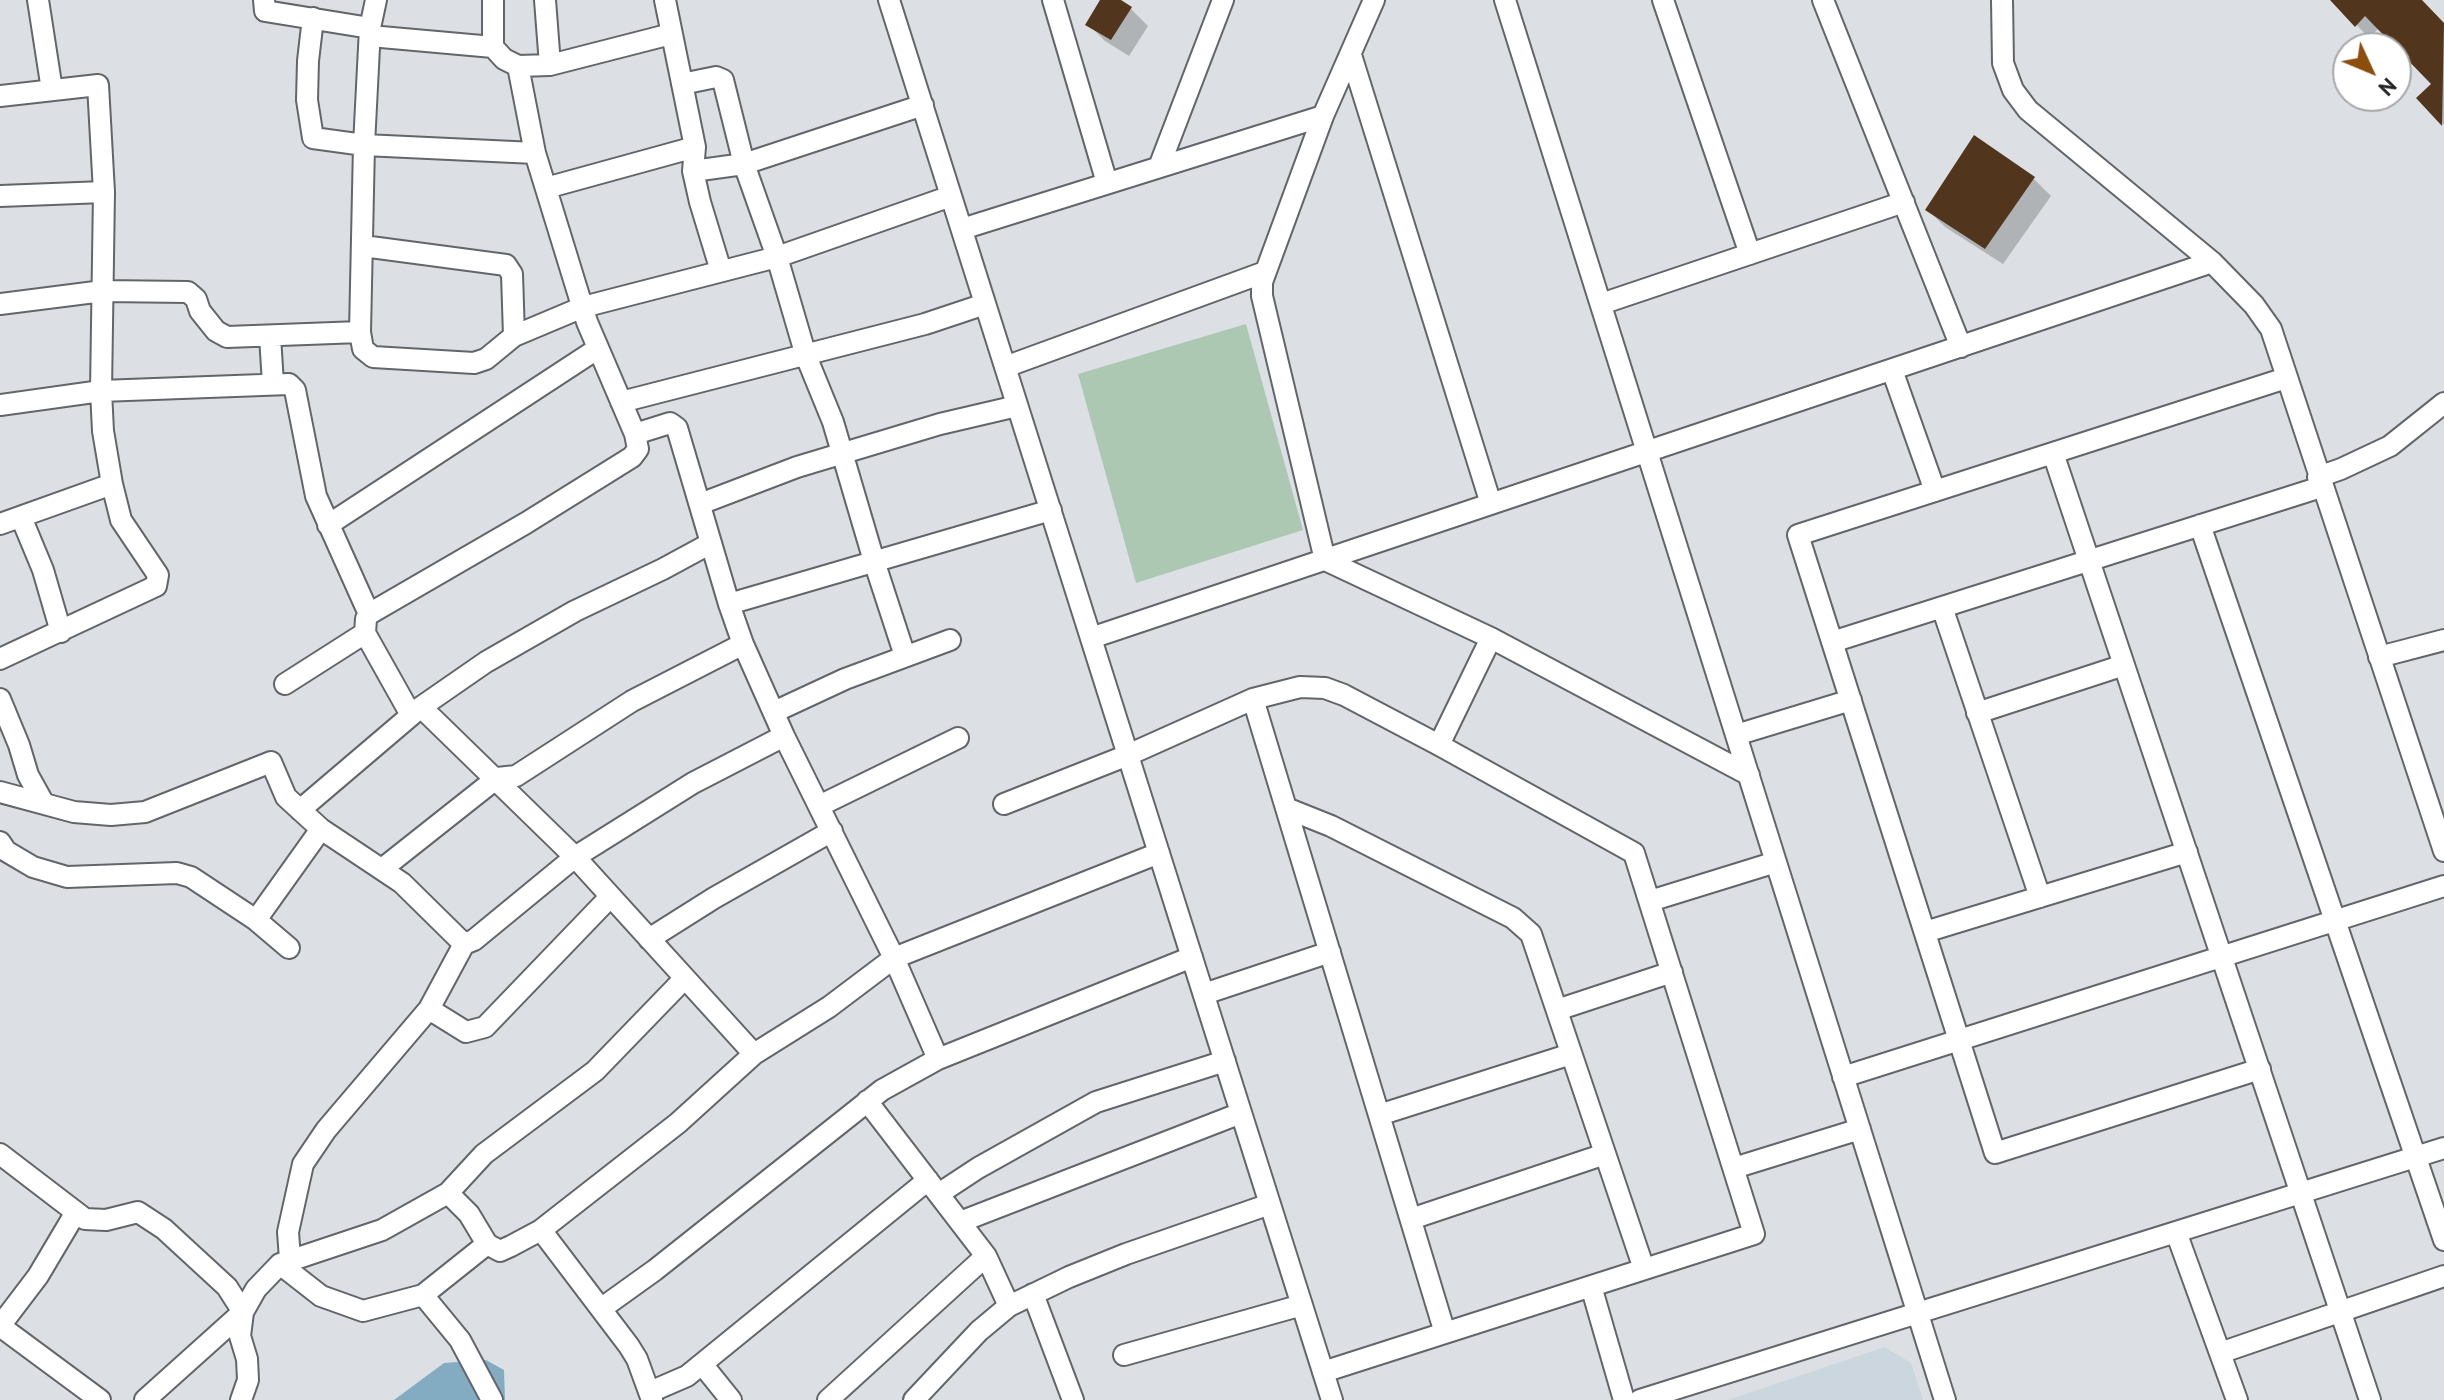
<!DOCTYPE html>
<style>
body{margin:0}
#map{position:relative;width:2444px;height:1400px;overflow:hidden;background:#dce0e4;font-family:"PT Sans",sans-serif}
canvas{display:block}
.north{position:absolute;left:2332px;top:32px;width:80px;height:80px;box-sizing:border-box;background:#fff;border:2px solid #a7a7a8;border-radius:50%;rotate:134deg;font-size:22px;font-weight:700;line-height:32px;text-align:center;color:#222425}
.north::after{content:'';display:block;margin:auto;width:28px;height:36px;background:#8b4e0f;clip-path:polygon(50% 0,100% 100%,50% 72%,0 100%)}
</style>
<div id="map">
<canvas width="2444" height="1400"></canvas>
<div class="north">N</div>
</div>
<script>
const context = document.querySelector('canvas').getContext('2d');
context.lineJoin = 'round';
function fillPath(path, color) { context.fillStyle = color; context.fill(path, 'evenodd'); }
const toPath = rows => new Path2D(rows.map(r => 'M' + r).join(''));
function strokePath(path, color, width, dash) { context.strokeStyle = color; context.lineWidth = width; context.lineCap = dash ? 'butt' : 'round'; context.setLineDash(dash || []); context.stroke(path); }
const built = toPath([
 [1885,1347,1911,1363,1923,1400,1728,1400]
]);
const green = toPath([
 [1246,324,1303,530,1136,583,1078,374]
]);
const water = toPath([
 [486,1360,504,1370,505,1400,394,1400,444,1363]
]);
const shadow = toPath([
 [1103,0,1117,0,1131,9,1148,26,1129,56,1105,41,1088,24],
 [2333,0,2419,0,2444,26,2444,125,2419,98,2434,84,2379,28,2369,38],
 [2034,179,2051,196,2003,264,1945,227,1928,210]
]);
const building = toPath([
 [1100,0,1121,0,1132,7,1111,40,1085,25],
 [2330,0,2422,0,2444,23,2442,126,2416,98,2431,84,2365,16,2355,27],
 [1974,135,2035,177,1985,249,1925,210]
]);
const minor = toPath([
 [38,0,52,90],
 [264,0,265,11,370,28],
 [376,0,370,28,364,145,360,332,363,349,373,357,474,363,486,359,514,336,583,307,777,257,951,196],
 [493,0,493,47],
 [545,0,550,65],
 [665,0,695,147,693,171,700,202,721,271],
 [889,0,1332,1400],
 [1053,0,1107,183],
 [1374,0,1323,116,1262,282,1262,296,1325,560,1491,638,1749,775],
 [1505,0,1945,1400],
 [1663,0,1750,254],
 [1823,0,1961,347],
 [2002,0,2003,63,2013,90,2028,110,2212,262,2254,305,2271,329,2444,851],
 [313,18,308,61,307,100,313,138,364,145,535,153],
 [370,36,493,47,504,59,518,66,550,65,671,34],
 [1351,55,1491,504],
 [682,84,716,77,723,80,744,164,777,257,806,356,833,422,874,561,905,656],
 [0,96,98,85,104,192,101,391,103,431,112,484,121,520,158,575,156,586,0,659],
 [1159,167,1223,0],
 [693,171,744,164,923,105],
 [546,188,695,147],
 [0,196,104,192],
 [962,229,1323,116],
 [363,246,506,265,512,274,514,336],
 [0,304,103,291,188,292,196,299,200,311,216,331,227,337,360,332],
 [1601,304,1904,202],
 [270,336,273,384],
 [1005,367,1265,272],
 [1892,370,1935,491],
 [621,402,925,324,985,304],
 [0,405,101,391,289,384,295,390,316,496,369,614],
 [635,434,670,423,677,428,729,604,743,644,784,736,894,958,938,1059],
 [2053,453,2370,1400],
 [2318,477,2341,469,2390,446,2444,403],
 [700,504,797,467,940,424,1017,406],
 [21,517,43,570,61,632],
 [0,524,112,484],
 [328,525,597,349],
 [2200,525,2444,1240],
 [729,604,1051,510],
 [1942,607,2040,897],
 [1091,638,2212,262],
 [1832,642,2321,487],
 [2379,657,2444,640],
 [285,684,365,633],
 [0,699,19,745,28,775,43,802],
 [1253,699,1445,1333],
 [421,707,575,857,754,1054],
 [774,712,845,679,950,640],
 [1977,713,2124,665],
 [411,715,365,633,366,619,369,614,526,523,632,457,638,449,635,434,587,322,535,153,518,66],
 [1736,735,1851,700],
 [1439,745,1491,638],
 [0,792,74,812,111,815,145,812,271,762,286,797,321,829,402,883,464,944],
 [1004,804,1128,755,1253,699,1300,687,1325,688,1344,695,1439,745,1634,853,1754,1234,1323,1372],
 [819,806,958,738],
 [1286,808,1331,826,1513,918,1531,934,1644,1269],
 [300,810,421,707,486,662,575,611,663,569,711,543],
 [0,842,6,851,33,867,67,877,177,873,191,877,256,920,289,948],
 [382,869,497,778,516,776,632,701,743,644],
 [1650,901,1776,862],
 [256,920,321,829],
 [1925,932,2187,852],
 [649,939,714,898,832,831],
 [1204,994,1330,952],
 [429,1009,466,1032,485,1027,610,897],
 [1557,1010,1672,972],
 [2260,1069,1995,1153,1798,535,2286,378],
 [1843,1077,2444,886],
 [867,1101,986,1256,1009,1306],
 [1379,1115,1571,1054],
 [0,1154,85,1219,106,1220,138,1212,164,1229,227,1287,243,1312,240,1336,247,1359,248,1380,241,1400],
 [1734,1168,1860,1129],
 [448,1193,469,1214,487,1244,500,1251,511,1246,541,1230,678,1123,754,1054,829,1007,894,958,1159,853],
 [940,1193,978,1168,1096,1102,1225,1061],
 [76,1212,38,1276,0,1326,100,1400],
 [1411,1219,1605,1154],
 [960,1222,1241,1113],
 [541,1230,629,1346,637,1359,652,1400],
 [2176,1232,2237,1400],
 [290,1259,288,1232,303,1164,326,1130,429,1009,464,944,474,940,575,857,693,783,784,736],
 [280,1264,321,1296,363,1311,423,1295,487,1244],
 [1591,1286,1624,1400],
 [1033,1294,1073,1400],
 [423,1295,460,1340,492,1400],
 [602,1308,655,1270,882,1090,938,1059,1192,957],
 [2220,1353,2444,1276],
 [1124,1355,1302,1305],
 [702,1364,731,1400],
 [650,1392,687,1376,928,1180],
 [145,1400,243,1312,256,1289,280,1264,382,1230,448,1193,484,1154,595,1071,685,978],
 [828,1400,986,1256],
 [914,1400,979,1331,1009,1306,1069,1277,1126,1254,1270,1204],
 [1640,1400,2444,1148]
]);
fillPath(built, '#cbd6df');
fillPath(green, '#adc8b2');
fillPath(water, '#83acc2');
fillPath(shadow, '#0003');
fillPath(building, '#51351d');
strokePath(minor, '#626569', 24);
strokePath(minor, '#fff', 20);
</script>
